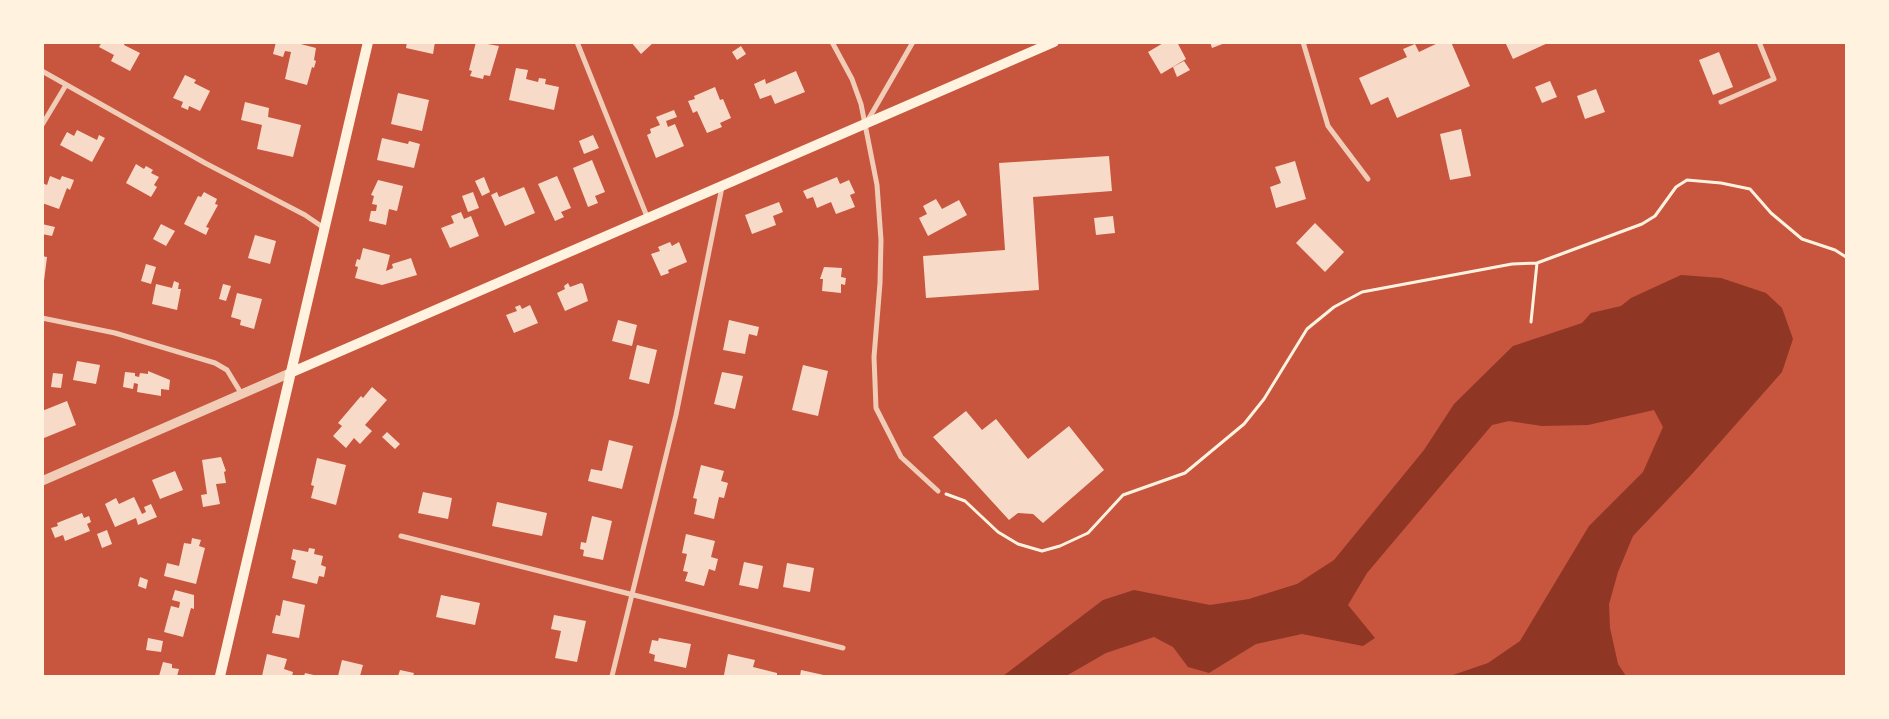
<!DOCTYPE html>
<style>
body{margin:0}
#map{position:relative;width:1889px;height:719px;overflow:hidden;background:#c8553d;font-family:Raleway,sans-serif}
canvas{display:block}
.frame{position:absolute;inset:0;border:44px solid #fff3e0;pointer-events:none}
</style>
<div id="map">
<canvas width="1889" height="719"></canvas>
<div class="frame"></div>
</div>
<script>
const context = document.querySelector('canvas').getContext('2d');
context.lineJoin = 'round';
function fillPath(path, color) { context.fillStyle = color; context.fill(path, 'evenodd'); }
const toPath = rows => new Path2D(rows.map(r => 'M' + r).join(''));
function strokePath(path, color, width, dash) { context.strokeStyle = color; context.lineWidth = width; context.lineCap = dash ? 'butt' : 'round'; context.setLineDash(dash || []); context.stroke(path); }
const water = toPath([
 [1681,275,1721,278,1766,293,1782,308,1793,339,1782,372,1692,474,1633,536,1618,572,1609,604,1610,628,1618,664,1626,676,1450,676,1488,663,1520,641,1589,526,1643,472,1663,427,1654,410,1588,425,1542,426,1509,421,1492,425,1367,573,1348,605,1375,638,1363,646,1302,634,1256,644,1209,673,1188,667,1173,647,1154,637,1106,653,1066,676,1003,676,1103,600,1134,590,1210,605,1249,599,1297,584,1334,560,1424,450,1454,404,1513,346,1582,323,1591,313,1621,306,1631,298]
]);
const building = toPath([
 [102,42,125,42,124,45,140,53,130,71,111,61,114,55,99,47],
 [276,42,293,42,316,48,314,60,316,61,314,68,312,67,307,85,285,79,291,52,285,51,283,57,273,54],
 [407,42,435,42,433,54,406,48],
 [476,42,499,46,490,76,484,75,483,79,470,76,472,71,469,70],
 [631,42,654,42,641,54],
 [1165,42,1177,42,1186,59,1161,74,1148,52],
 [1210,42,1225,42,1225,43,1212,48],
 [1440,42,1451,42,1470,86,1397,118,1388,97,1371,105,1359,78,1407,57,1403,49,1415,44,1419,52],
 [1505,42,1550,42,1513,59],
 [741,46,746,54,737,60,732,52],
 [1719,52,1733,87,1713,95,1699,60],
 [1184,61,1190,70,1177,77,1173,67],
 [516,68,528,70,526,79,538,82,539,78,546,79,545,84,559,87,554,110,509,100],
 [796,71,805,92,775,104,771,95,760,99,754,84,765,79,766,84],
 [185,75,196,80,194,83,210,91,200,111,189,106,188,110,181,107,183,102,173,98],
 [1550,81,1557,97,1542,103,1535,87],
 [715,87,720,100,723,99,731,118,720,123,722,127,707,133,697,111,693,113,688,101,695,99,694,96],
 [1596,89,1605,112,1585,119,1577,96],
 [398,93,429,100,422,131,391,124],
 [245,102,269,108,268,117,301,125,293,157,257,149,262,125,241,120],
 [674,110,677,117,666,121,668,127,675,124,684,146,656,158,647,135,651,133,650,129,660,125,656,117],
 [1461,129,1471,176,1450,180,1440,134],
 [77,130,97,140,99,135,105,138,92,162,60,145,67,132,74,136],
 [593,135,599,148,584,154,579,141],
 [382,138,408,144,409,141,420,144,414,168,377,160],
 [1109,156,1112,191,1033,197,1039,290,926,298,923,256,1005,250,999,163],
 [592,160,605,192,595,196,598,203,588,207,573,168],
 [1295,161,1306,199,1276,208,1270,187,1281,183,1275,167],
 [136,164,144,169,146,166,153,170,151,173,159,177,154,185,157,187,151,197,126,183],
 [50,176,60,180,62,176,74,180,70,190,67,188,59,209,42,203,42,183,47,185],
 [557,176,571,208,561,212,564,217,555,221,538,184],
 [484,177,490,192,482,196,475,181],
 [837,177,840,184,849,180,855,193,850,195,855,207,836,214,831,202,817,208,813,197,807,199,803,191],
 [378,180,403,186,397,211,389,209,386,225,369,221,371,211,376,211,377,205,372,204,374,196,371,195],
 [524,187,535,213,505,226,491,195,497,192,499,197],
 [204,192,217,199,215,204,218,205,206,227,209,228,206,235,184,224,198,196,201,197],
 [473,192,479,208,468,212,462,196],
 [936,199,942,209,959,200,967,215,928,236,919,218,927,214,923,206],
 [779,202,783,212,773,216,776,225,752,234,745,215],
 [461,212,464,219,471,216,479,236,450,248,441,228,454,223,451,216],
 [1113,216,1115,233,1096,235,1094,218],
 [1315,223,1344,252,1325,272,1296,243],
 [42,224,55,227,52,236,42,234],
 [161,224,175,231,166,246,153,239],
 [255,235,276,241,270,264,248,258],
 [670,242,672,246,679,242,687,262,668,270,669,273,661,276,651,254,660,251,658,247],
 [363,248,390,255,386,271,393,268,392,264,411,258,417,275,382,285,355,278,358,267,355,266,357,259,360,260],
 [42,256,47,257,44,281,42,281],
 [146,264,156,267,151,284,141,281],
 [824,267,842,268,841,277,846,278,845,285,841,284,841,293,822,291,823,279,820,279],
 [174,281,179,283,178,289,181,289,177,310,152,304,156,284,172,288],
 [568,283,570,287,581,283,583,284,588,301,565,311,557,293,565,289,564,286],
 [223,284,231,286,226,301,219,299],
 [237,293,262,299,254,329,240,325,241,320,231,317],
 [520,305,522,309,530,305,538,323,514,333,506,315,517,311,515,307],
 [618,320,637,325,632,346,612,341],
 [729,320,759,327,757,336,749,334,745,354,723,350],
 [637,345,657,350,649,384,629,379],
 [77,361,100,365,96,384,73,380],
 [803,365,828,371,818,416,792,410],
 [148,371,170,380,169,390,161,389,161,396,137,392,138,384,134,383,133,389,123,387,125,372,135,373,135,376,139,377,140,373,148,374],
 [722,372,743,376,735,409,714,404],
 [53,373,63,374,61,388,51,387],
 [372,387,387,400,365,425,372,431,360,444,354,438,346,448,333,436,342,426,338,423,361,396,363,398],
 [67,401,76,425,44,438,42,411],
 [966,411,982,430,996,419,1028,459,1069,426,1104,470,1043,523,1033,514,1018,513,1009,520,933,437],
 [387,432,400,444,395,449,382,437],
 [609,440,633,446,622,489,588,481,591,469,602,471],
 [221,457,226,471,224,472,226,483,216,484,220,504,203,507,201,495,207,494,202,460],
 [317,458,346,465,336,505,311,498,314,486,311,485],
 [701,465,724,471,721,481,728,483,724,498,719,497,714,519,694,514,697,499,693,498],
 [175,471,183,490,160,499,152,480],
 [423,492,452,498,448,519,418,513],
 [134,497,142,514,146,512,144,507,151,504,157,517,138,525,136,518,115,527,105,504,116,498,119,504],
 [497,502,547,513,542,536,492,526],
 [82,513,84,518,89,516,91,522,87,524,90,531,65,541,63,535,55,538,51,528,58,526,57,523],
 [592,516,612,521,603,560,583,556,584,550,580,549,581,542,586,543],
 [107,530,112,544,102,548,97,534],
 [686,534,715,541,711,557,718,559,715,571,709,569,704,586,685,581,688,572,683,571,687,554,682,553],
 [192,538,201,540,199,546,205,548,196,584,164,576,167,563,179,566,184,543,191,544],
 [309,548,315,549,314,554,323,556,321,565,326,567,324,577,319,576,317,584,292,578,296,561,291,559,293,549,308,552],
 [744,562,763,566,758,589,739,585],
 [787,563,814,568,810,592,783,587],
 [140,577,148,580,146,589,138,586],
 [175,590,194,595,194,609,191,608,183,637,164,632,171,606,179,608,180,602,172,600],
 [441,595,480,603,475,625,436,617],
 [283,600,305,605,299,638,272,633,276,615,280,616],
 [554,615,586,621,577,662,555,658,561,631,551,629],
 [148,638,163,641,161,652,146,650],
 [659,638,691,644,686,668,654,661,655,655,649,653,652,640,658,641],
 [267,654,287,659,284,669,293,672,292,676,262,676],
 [728,654,755,660,753,667,777,673,777,676,724,675],
 [342,660,363,665,360,676,338,676],
 [163,662,172,664,172,668,179,669,177,676,159,676],
 [400,670,414,673,413,676,398,676],
 [801,670,828,676,800,676],
 [305,673,318,676,304,676]
]);
const path = toPath([
 [1531,322,1537,263],
 [946,494,965,501,998,532,1018,544,1042,551,1060,546,1088,533,1123,495,1185,473,1244,424,1264,399,1307,329,1334,307,1362,292,1512,264,1537,263,1642,224,1655,216,1676,187,1687,180,1721,183,1750,189,1771,213,1802,239,1835,250,1846,257]
]);
const minor = toPath([
 [577,42,648,219],
 [832,42,852,79,861,104,877,185,881,240,880,283,874,357,876,408,901,457,938,491],
 [1303,42,1328,126,1368,179],
 [42,71,205,163,305,215,324,228],
 [1721,102,1774,79,1759,42],
 [868,120,913,42],
 [42,125,66,85],
 [42,318,115,333,215,363,227,370,241,393],
 [401,536,843,648],
 [612,676,676,415,722,187]
]);
const tertiary = toPath([
 [42,481,290,373]
]);
const secondary = toPath([
 [290,373,1054,42],
 [220,676,368,42]
]);
fillPath(water, '#8f3625');
fillPath(building, '#f7dbc8');
strokePath(path, '#fff3e0', 3);
strokePath(minor, '#f1ccb7', 5);
strokePath(tertiary, '#f1ccb7', 9);
strokePath(secondary, '#fff3e0', 10);
</script>
